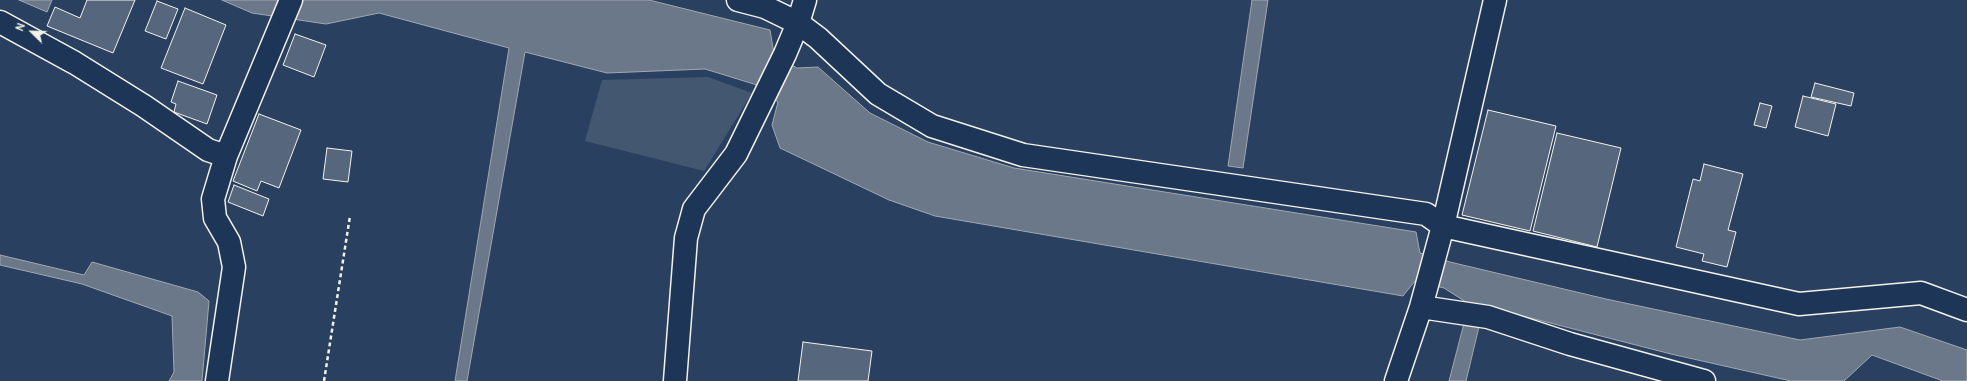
<!DOCTYPE html>
<style>
body{margin:0}
#map{position:relative;width:1967px;height:381px;overflow:hidden;background:#2a4060;font-family:Pangolin,sans-serif}
canvas{display:block}
.north{position:absolute;left:12px;top:12px;width:40px;height:40px;-webkit-text-stroke:3px #1d3557;paint-order:stroke;rotate:293deg;font-size:11px;font-weight:700;line-height:16px;text-align:center;color:#f4f1e8}
.north::after{content:'';display:block;margin:auto;width:14px;height:18px;background:#f4f1e8;clip-path:polygon(50% 0,100% 100%,50% 72%,0 100%)}
</style>
<div id="map">
<canvas width="1967" height="381"></canvas>
<div class="north">N</div>
</div>
<script>
const context = document.querySelector('canvas').getContext('2d');
context.lineJoin = 'round';
function fillPath(path, color) { context.fillStyle = color; context.fill(path, 'evenodd'); }
const toPath = rows => new Path2D(rows.map(r => 'M' + r).join(''));
function strokePath(path, color, width, dash) { context.strokeStyle = color; context.lineWidth = width; context.lineCap = dash ? 'butt' : 'round'; context.setLineDash(dash || []); context.stroke(path); }
const green = toPath([
 [708,77,752,93,704,171,585,141,602,80]
]);
const water = toPath([
 [19,0,52,0,47,12,19,0],
 [222,0,649,0,770,30,774,54,797,68,818,67,870,113,928,142,1014,168,1416,232,1420,253,1450,262,1606,299,1800,340,1900,327,1967,350,1967,381,1943,381,1872,355,1844,381,1791,381,1671,354,1484,306,1466,381,1449,381,1469,304,1444,288,1415,281,1403,296,935,216,889,200,780,148,772,125,778,102,757,85,705,69,607,73,525,52,467,381,455,381,509,48,379,13,326,24,252,13,222,0],
 [1252,0,1268,0,1243,168,1228,166,1252,0],
 [0,255,84,275,92,262,198,292,209,301,202,381,169,381,174,372,172,316,82,284,0,265,0,255]
]);
const building = toPath([
 [87,0,135,0,113,53,47,26,55,7,80,18,87,0],
 [157,1,178,9,166,39,145,31,157,1],
 [185,8,226,25,203,84,161,68,185,8],
 [295,34,326,45,314,77,283,65,295,34],
 [178,81,217,95,207,124,174,112,176,104,171,102,178,81],
 [1815,83,1854,93,1851,106,1811,97,1815,83],
 [1803,96,1836,104,1828,136,1795,127,1803,96],
 [1760,103,1772,106,1766,128,1754,125,1760,103],
 [1488,110,1556,126,1530,231,1462,215,1488,110],
 [259,114,301,130,279,188,261,181,257,191,233,181,259,114],
 [1557,133,1621,148,1597,247,1533,231,1557,133],
 [327,148,352,151,348,182,323,179,327,148],
 [1704,164,1743,174,1728,230,1736,232,1727,267,1702,261,1704,254,1676,247,1693,179,1700,181,1704,164],
 [234,185,269,199,263,216,228,202,234,185],
 [803,342,872,351,868,381,798,381,803,342]
]);
const path = toPath([
 [324,381,350,216]
]);
const street = toPath([
 [738,0,765,7,798,23,818,38,878,94,932,126,1023,155,1426,214,1443,226,1495,0],
 [0,22,75,63,144,106,208,150,226,156],
 [1421,307,1488,317,1570,344,1704,381],
 [217,381,234,267,229,242,215,218,213,199,226,156,291,0],
 [675,381,686,238,694,209,736,154,785,54,798,23,805,0],
 [1396,381,1421,307,1443,226,1799,304,1921,293,1967,310]
]);
fillPath(green, '#445771');
fillPath(water, '#6a788a');
strokePath(water, '#a1a8b0', 1);
fillPath(building, '#56677d');
strokePath(building, '#f4f1e8', 1);
strokePath(street, '#f4f1e8', 25);
strokePath(path, '#f4f1e8', 2.5, [4, 3]);
strokePath(street, '#1d3557', 22);
</script>
